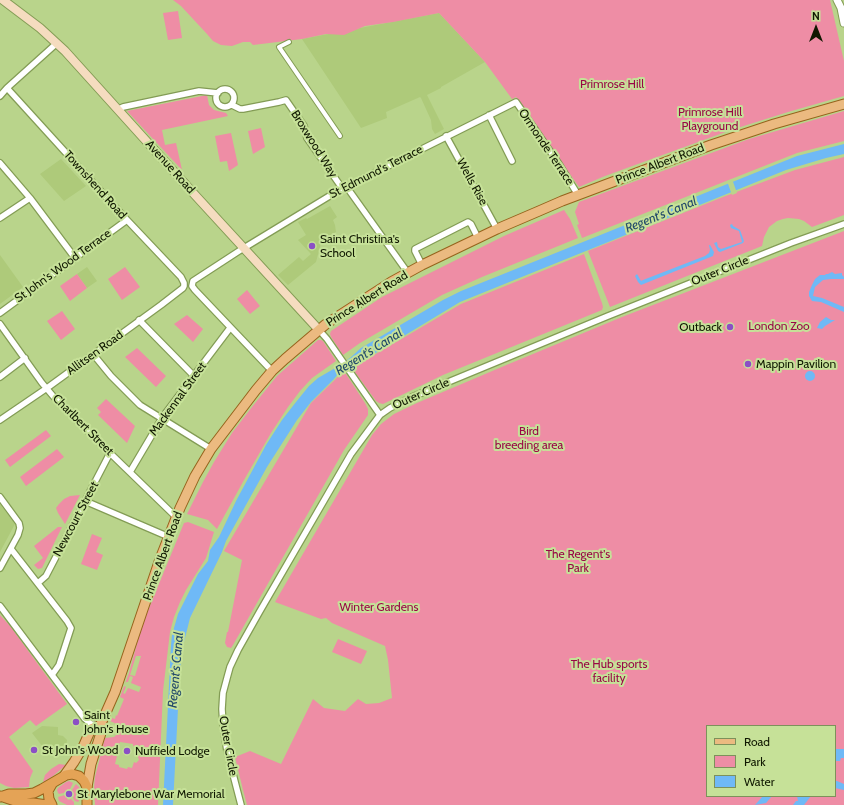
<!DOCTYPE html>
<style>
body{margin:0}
#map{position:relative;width:844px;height:805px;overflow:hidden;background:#b9d48b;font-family:Cabin,sans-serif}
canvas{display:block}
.legend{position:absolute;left:706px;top:725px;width:130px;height:72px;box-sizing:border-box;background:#c6e198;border:1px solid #7d915b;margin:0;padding:5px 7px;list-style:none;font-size:12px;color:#101800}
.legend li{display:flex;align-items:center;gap:8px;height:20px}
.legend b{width:20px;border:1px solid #7d915b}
.north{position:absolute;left:796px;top:8px;width:40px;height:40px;-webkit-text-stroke:3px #c6e198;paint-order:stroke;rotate:0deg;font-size:11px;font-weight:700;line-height:16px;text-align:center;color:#101800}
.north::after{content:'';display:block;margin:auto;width:14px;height:18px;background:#101800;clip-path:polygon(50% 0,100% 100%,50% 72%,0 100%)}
</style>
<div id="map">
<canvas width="844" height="805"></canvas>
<ul class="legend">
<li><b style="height:5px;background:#ebba80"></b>Road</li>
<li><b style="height:11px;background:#ee8da5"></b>Park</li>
<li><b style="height:11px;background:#6fb9f6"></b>Water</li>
</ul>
<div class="north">N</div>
</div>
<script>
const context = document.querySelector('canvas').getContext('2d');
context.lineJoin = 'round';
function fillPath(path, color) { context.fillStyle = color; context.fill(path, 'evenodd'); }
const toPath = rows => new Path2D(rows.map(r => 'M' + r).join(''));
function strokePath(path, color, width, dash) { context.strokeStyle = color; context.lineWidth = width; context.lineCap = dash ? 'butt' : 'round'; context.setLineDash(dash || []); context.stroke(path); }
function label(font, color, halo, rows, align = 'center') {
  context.font = font + ' Cabin,sans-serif'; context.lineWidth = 4; context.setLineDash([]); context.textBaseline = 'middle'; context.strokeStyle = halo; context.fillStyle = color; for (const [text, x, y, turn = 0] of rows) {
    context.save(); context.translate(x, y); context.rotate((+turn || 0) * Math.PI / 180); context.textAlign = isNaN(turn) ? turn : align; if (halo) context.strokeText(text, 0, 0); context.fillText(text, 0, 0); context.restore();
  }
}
const built = toPath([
 [439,13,485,62,441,87,441,88,427,95,444,129,435,134,432,129,431,120,421,98,420,97,386,112,387,118,361,128,302,39],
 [61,159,86,186,64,201,40,174],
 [330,206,337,217,333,220,335,225,336,232,322,239,316,262,288,285,278,275,299,257,303,261,311,254,298,240,306,235,298,222,306,218,307,219],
 [0,255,23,287,0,304],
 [87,267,97,281,87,288,77,274],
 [0,504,15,524,0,552],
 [42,726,58,727,58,735,63,736,67,740,66,746,62,753,50,756,32,733]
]);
const green = toPath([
 [173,0,830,0,844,61,844,96,788,112,731,130,605,176,579,187,516,97,512,99,485,62,439,13,393,22,365,26,344,35,326,34,302,39,253,45,250,42,243,42,232,46,221,45,213,41,207,34,181,6],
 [178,11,182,38,168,40,163,13],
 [207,95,209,105,214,110,226,113,228,116,162,130,165,145,176,143,182,170,127,111],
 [844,111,844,141,797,153,582,238,577,225,579,224,575,212,579,202,749,139],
 [261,128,265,147,253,154,248,131],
 [231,133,238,165,229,171,227,161,220,162,215,136],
 [844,157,844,215,812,227,804,221,799,219,788,218,783,219,777,221,769,227,764,237,762,246,610,307,588,251,723,197,795,170],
 [564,210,570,219,578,238,482,277,442,295,360,343,343,355,331,337,330,334,331,331,382,297,504,236],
 [844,231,844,805,247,805,243,790,235,757,250,751,281,764,313,699,324,708,345,711,358,699,366,704,379,703,392,698,388,660,385,646,332,623,326,618,321,619,275,602,372,435,381,424,394,414,417,403,504,366,622,317],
 [707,726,835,726,835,796,707,796],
 [584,254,602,303,603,307,602,310,443,375,383,404,379,403,376,401,352,368,461,304],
 [125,267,140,287,122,300,108,279],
 [77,274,87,288,70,301,60,286],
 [247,290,260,306,250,314,237,299],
 [62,311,75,329,61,340,47,321],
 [187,315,203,329,193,342,174,324],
 [318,340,321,340,323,341,336,361,312,378,300,391,288,407,271,433,244,480,217,529,208,520,187,514,203,482,214,462,232,433,252,407,277,376],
 [137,348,166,376,156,387,125,357],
 [344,371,365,403,368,409,368,415,344,450,233,645,231,648,227,647,225,643,227,632,228,632,242,560,224,551,311,403],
 [106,399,135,426,127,443,98,415,101,412,97,408],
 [46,430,51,436,10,467,5,460],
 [57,449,64,457,26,486,20,477],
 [80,495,65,524,58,513,56,508,59,504,64,499,70,496],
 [188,522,214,532,206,558,186,590,180,602,174,617,170,632,163,691,158,805,95,805,94,788,95,777,105,738,114,737,122,730,123,727,110,721,112,718,115,719,116,715,117,716,124,699,120,697,129,673,138,640,147,613,184,523],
 [136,656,141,656,135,676,130,675],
 [130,676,133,677,131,683,141,687,139,692,128,688,125,694,123,693,126,687,124,686,126,682,128,682],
 [120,742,133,744,133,746,138,747,136,756,138,757,139,760,136,763,134,762,132,768,128,767,127,769,119,767,119,765,115,764,117,756,116,756],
 [58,527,62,527,42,568,38,569,34,565,43,558,34,546],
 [92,534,102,538,96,552,103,555,97,570,81,564],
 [0,615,10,626,67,704,36,726,30,720,9,737,33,771,30,778,29,787,14,788,6,786,0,783],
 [338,639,367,651,361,664,332,652],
 [59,764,66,765,53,776,43,782,45,775,51,769],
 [69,781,73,783,70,789,66,790,64,793,59,794,58,793,57,790,58,788,66,782],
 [76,784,79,787,80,789,80,799,78,802,75,801,73,798,74,795,72,791,72,790],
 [65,795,68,800,71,799,74,802,74,805,67,805,59,801,58,797]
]);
const water = toPath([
 [844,144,844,154,826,158,786,170,460,302,364,360,353,363,339,373,334,379,311,402,297,420,267,467,226,541,222,552,190,618,182,650,180,670,173,805,163,805,171,645,172,635,178,614,198,574,208,561,210,550,219,537,236,501,266,445,282,420,296,402,309,386,318,378,337,367,350,358,361,348,443,300,461,291,797,156],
 [732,224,733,226,740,230,744,241,743,243,720,252,718,251,714,243,717,242,718,247,721,249,742,242,739,231,731,228,730,225],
 [709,245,710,245,714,252,713,256,641,285,638,282,635,276,637,274,641,281,643,280,705,256,709,253,710,250],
 [832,272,835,274,842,273,842,275,844,277,844,279,831,279,823,280,815,287,813,296,822,298,844,307,844,312,821,302,812,301,809,296,809,292,812,285,815,279,820,275,825,275,826,274,828,274],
 [826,317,831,320,835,320,825,326,822,329,817,328,820,322],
 '805 376a5 5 0 1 1 10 0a5 5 0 1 1-10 0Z',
 [835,749,844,749,844,758,841,758,840,761,835,761],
 [835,781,837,781,844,784,844,790,835,788],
 [763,796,772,796,766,803,755,805],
 [797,796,811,796,804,805,793,805,796,801,798,801]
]);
const pier = toPath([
 [732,179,737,193,732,195,727,181]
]);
const pedestrian = toPath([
 [289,42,279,47,340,136]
]);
const minor = toPath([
 '216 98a9 9 0 1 1 18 0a9 9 0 1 1-18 0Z',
 [0,96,7,88,57,43],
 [232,105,240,109,243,109,279,102,286,100,304,126,307,138,342,188],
 [119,109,123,107,199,91,218,93],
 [489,115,512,161],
 [446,136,497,229],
 [0,163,30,198,75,258],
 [346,186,408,273],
 [0,218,30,198],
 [422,265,415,251,415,249,468,222,471,224,478,238],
 [0,313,127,220],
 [139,320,194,376],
 [0,324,42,383,53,396,110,453,176,517],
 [319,330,327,339,380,415],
 [93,354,111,376,140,405,211,449],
 [272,371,195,290,192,286,193,281,239,251,336,192,516,102,559,164,578,195],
 [0,377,25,358],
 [0,420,47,388,161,305,183,288,184,286,184,283,181,277,127,220,7,88],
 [130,472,162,418,230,328],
 [0,497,19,523,20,528,18,535,0,568],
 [85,501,169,537],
 [11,549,67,621,71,628,59,665,52,675],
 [38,583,46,576,110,453],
 [0,606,85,719,91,724,98,725],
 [241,805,227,751,223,725,222,709,223,693,227,678,230,667,238,650,260,611,351,454,380,415,390,408,412,397,608,316,791,243,844,224]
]);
const tertiary = toPath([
 [837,0,841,8,844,23]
]);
const secondary = toPath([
 [3,0,40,28,65,51,195,195,319,330]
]);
const primary = toPath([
 [64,776,74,762,83,747,91,729,93,728,100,726],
 [87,787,91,764,101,733,100,726,115,692,160,559,180,508,195,476,211,449,256,390,272,371,285,359,326,324,391,282,422,265,497,229,539,211,562,201,711,145,774,124,844,104]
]);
const trunk = toPath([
 [52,784,48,791,49,799,52,805],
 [0,796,21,803,33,803,47,805],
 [0,797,9,794,26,794,34,793,42,789,66,775,72,774,79,776,84,781,87,787,87,805]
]);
const markers = [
 [312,246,4,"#8b4fc5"],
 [730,327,4,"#8b4fc5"],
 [748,364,4,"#8b4fc5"],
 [76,722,4,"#8b4fc5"],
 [34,750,4,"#8b4fc5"],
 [127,751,4,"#8b4fc5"],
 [69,794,4,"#8b4fc5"]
];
const parkNames = [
 ["Primrose Hill",612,84],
 ["Primrose Hill",710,112],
 ["Playground",710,126],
 ["London Zoo",779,326],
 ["Bird",529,431],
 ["breeding area",529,445],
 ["The Regent's",578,554],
 ["Park",578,568],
 ["Winter Gardens",379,607],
 ["The Hub sports",609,664],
 ["facility",609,678]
];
const streetNames = [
 ["Broxwood Way",314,144,58],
 ["Ormonde Terrace",546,147,56],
 ["Prince Albert Road",660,164,-21],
 ["Avenue Road",170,167,48],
 ["St Edmund's Terrace",376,172,-27],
 ["Wells Rise",472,182,61],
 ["Townshend Road",95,185,48],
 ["St John's Wood Terrace",63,266,-36],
 ["Outer Circle",720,271,-22],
 ["Prince Albert Road",367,299,-32],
 ["Allitsen Road",95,353,-36],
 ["Outer Circle",421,394,-24],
 ["Mackennal Street",178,399,-54],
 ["Charlbert Street",83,425,45],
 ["Newcourt Street",76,519,-62],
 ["Prince Albert Road",163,556,-70],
 ["Outer Circle",228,746,80]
];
const poiNames = [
 ["Saint Christina's",320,239],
 ["School",320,253],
 ["Outback",722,327,"right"],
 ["Mappin Pavilion",756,364],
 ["Saint",84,715],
 ["John's House",84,729],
 ["St John's Wood",42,750],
 ["Nuffield Lodge",135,751],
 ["St Marylebone War Memorial",77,794]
];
const waterNames = [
 ["Regent's Canal",661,215,-22],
 ["Regent's Canal",369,352,-32],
 ["Regent's Canal",176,670,-85]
];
fillPath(built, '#aeca7a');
fillPath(green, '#ee8da5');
fillPath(water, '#6fb9f6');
fillPath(pier, '#b9d48b');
strokePath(pedestrian, '#839c55', 6);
strokePath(minor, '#839c55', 8);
strokePath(tertiary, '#839c55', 9);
strokePath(secondary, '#839c55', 10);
strokePath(primary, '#96631c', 11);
strokePath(trunk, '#96631c', 11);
strokePath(pedestrian, '#fff', 4);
strokePath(minor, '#fff', 5.5);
strokePath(tertiary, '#fff', 7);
strokePath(secondary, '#f5dcbf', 8);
strokePath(primary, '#ebba80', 9);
strokePath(trunk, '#e4a356', 9);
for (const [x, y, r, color] of markers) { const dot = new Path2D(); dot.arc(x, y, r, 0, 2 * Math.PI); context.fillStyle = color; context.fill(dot); strokePath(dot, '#c6e198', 1.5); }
label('12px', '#990746', '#c6e198', parkNames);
label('12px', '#101800', '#c6e198', streetNames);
label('12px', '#101800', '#c6e198', poiNames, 'left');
label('italic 13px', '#234a6a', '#c6e198', waterNames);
</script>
